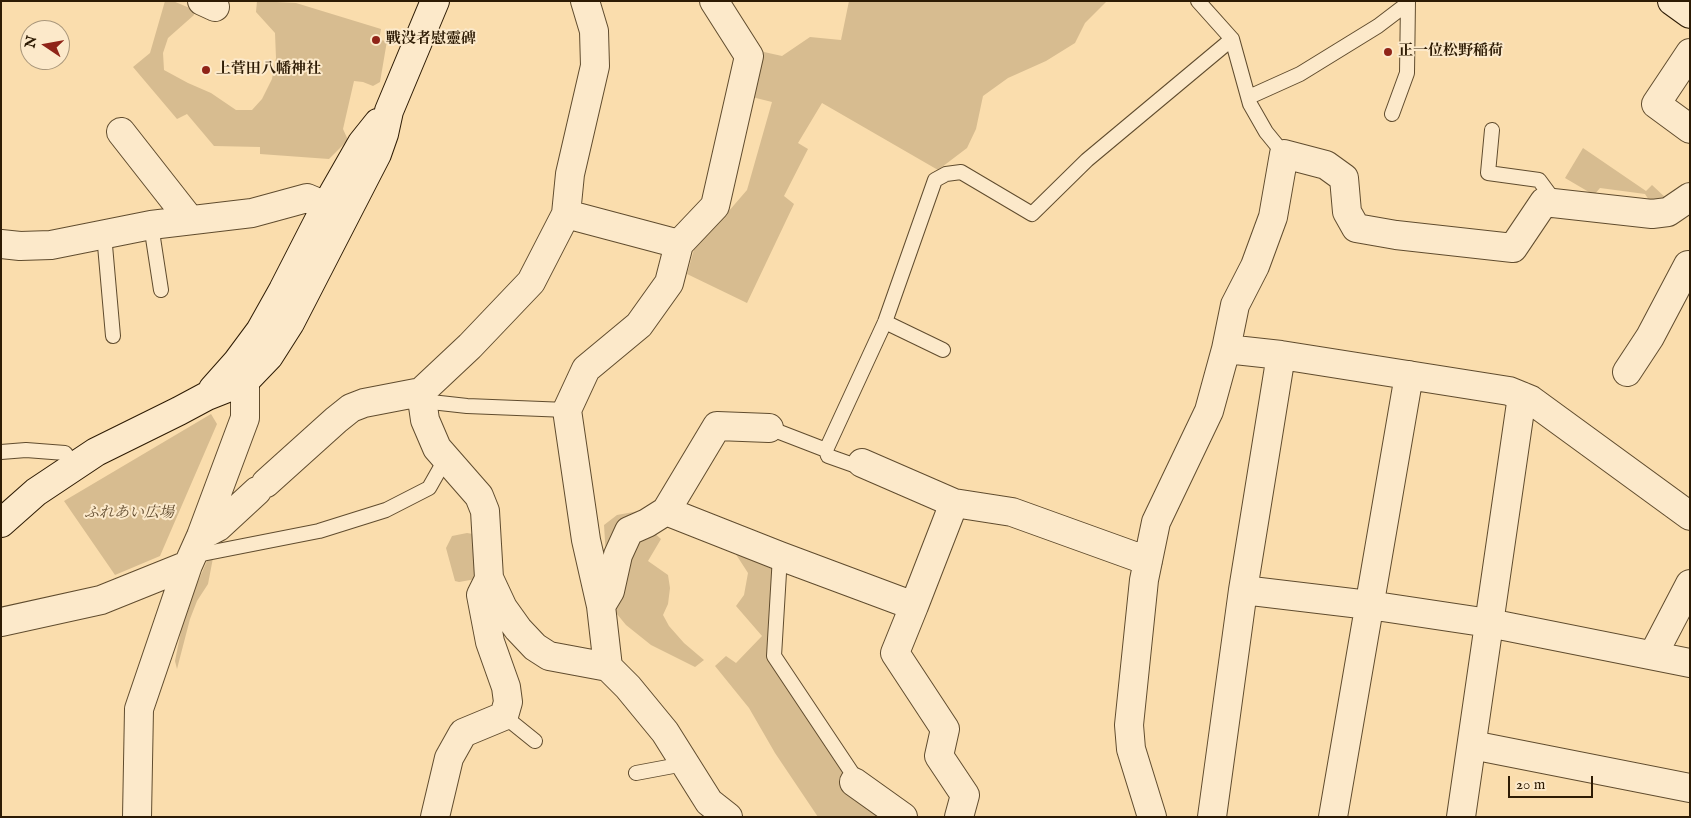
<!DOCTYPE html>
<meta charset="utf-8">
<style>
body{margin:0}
#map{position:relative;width:1691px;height:818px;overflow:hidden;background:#faddad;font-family:"IM FELL English",serif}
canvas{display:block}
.frame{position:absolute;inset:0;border:2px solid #2d1b04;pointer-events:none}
.north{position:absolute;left:20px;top:20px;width:50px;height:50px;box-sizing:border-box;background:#fce9ca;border:1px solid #a9977b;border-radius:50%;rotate:282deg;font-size:14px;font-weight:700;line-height:20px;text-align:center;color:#2d1b04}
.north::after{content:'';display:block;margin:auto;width:18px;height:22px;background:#8f2418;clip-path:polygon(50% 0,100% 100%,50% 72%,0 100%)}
.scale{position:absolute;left:1508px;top:776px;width:85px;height:22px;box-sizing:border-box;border:2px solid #2d1b04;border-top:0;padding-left:6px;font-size:15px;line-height:18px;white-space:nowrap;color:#2d1b04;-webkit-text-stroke:4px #fce9ca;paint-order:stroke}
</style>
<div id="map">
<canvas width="1691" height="818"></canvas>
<div class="frame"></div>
<div class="north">N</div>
<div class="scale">20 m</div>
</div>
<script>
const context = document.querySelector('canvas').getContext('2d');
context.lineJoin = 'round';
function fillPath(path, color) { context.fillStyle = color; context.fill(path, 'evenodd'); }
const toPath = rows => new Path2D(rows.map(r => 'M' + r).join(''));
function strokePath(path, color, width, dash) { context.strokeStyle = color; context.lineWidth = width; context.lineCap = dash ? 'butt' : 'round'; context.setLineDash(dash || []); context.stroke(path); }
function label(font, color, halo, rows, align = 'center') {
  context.font = font + ' "IM FELL English","Noto Serif JP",serif'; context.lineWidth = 4; context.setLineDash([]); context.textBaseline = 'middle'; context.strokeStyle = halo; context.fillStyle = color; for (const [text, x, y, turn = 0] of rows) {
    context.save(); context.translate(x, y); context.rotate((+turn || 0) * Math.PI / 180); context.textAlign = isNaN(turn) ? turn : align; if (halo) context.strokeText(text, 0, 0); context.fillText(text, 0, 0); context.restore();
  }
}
const green = toPath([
 [165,1,173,1,192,9,194,15,168,38,163,53,164,70,188,83,211,93,236,110,252,110,262,99,272,79,276,58,275,33,256,12,257,1,296,3,381,29,379,40,387,41,380,82,373,86,363,82,354,81,343,129,348,140,329,159,260,154,260,147,214,146,187,114,177,119,133,67,150,53],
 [849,1,1107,1,1085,23,1075,43,1046,61,1008,78,983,96,976,129,967,148,938,170,822,103,798,143,808,149,784,196,794,204,747,303,687,274,697,239,728,212,747,190,772,102,752,97,764,52,782,56,810,37,841,40],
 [1583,148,1646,191,1652,185,1667,199,1661,203,1649,200,1645,194,1600,188,1594,195,1565,178],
 [211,414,217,424,160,556,115,575,64,501],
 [650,509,652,531,661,539,648,561,668,575,670,588,668,604,663,615,669,626,684,643,704,660,695,667,651,645,626,625,612,608,606,557,604,525,617,515],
 [467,533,479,535,476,579,459,582,455,581,446,548,452,536],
 [728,542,773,560,768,658,894,817,818,817,775,753,749,708,715,666,726,656,736,663,762,636,736,606,744,595,748,573],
 [213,558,208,584,197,601,190,619,177,669,175,661,185,611,207,561]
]);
const lane = toPath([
 [1198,1,1232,39,1250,104,1266,132,1284,154],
 [1249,97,1300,74,1378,26,1407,4],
 [1392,114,1407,73,1408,1],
 [1492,130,1488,173,1539,180,1556,203],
 [151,225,161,290],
 [104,234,113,336],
 [885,322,943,350],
 [422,401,467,406,567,410],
 [769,428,826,450,885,322,935,180,946,174,961,172,1032,214,1087,160,1232,39],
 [826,450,828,456,859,467,862,463],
 [1,452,26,450,65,453,75,466],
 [192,556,319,531,386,510,429,488,446,458],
 [780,556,774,656,852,773,854,782],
 [504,716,535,741],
 [636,773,684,764]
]);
const street = toPath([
 [202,1,215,7],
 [585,1,594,31,595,66,570,174,566,214,679,244,669,283,639,325,586,369,567,410,586,540,601,606,608,667,628,687,665,732,709,802,728,817],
 [1690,53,1656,104,1690,129],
 [121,132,190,220],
 [566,214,531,282,470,346,421,392,425,420,437,448,479,496,485,511,489,578,503,608,518,629,535,647,549,656,608,667],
 [1,244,20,246,51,245,151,225,252,213,307,198,326,206],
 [679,244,715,206,749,56,714,1],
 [1226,349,1235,305,1255,266,1273,217,1284,154,1326,165,1344,178,1347,212,1356,228,1396,235,1513,248,1544,202,1652,214,1668,212,1690,197],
 [1627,372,1650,337,1688,265,1690,266],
 [769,428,717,426,666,511,780,556,914,606,954,503,1012,512,1148,561],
 [862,463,954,503],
 [266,483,336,420,351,408,364,403,421,392],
 [201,536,218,527,257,491],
 [1243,590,1369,605,1489,623,1690,663],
 [601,606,610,591,618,555,629,531,647,523,666,511],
 [914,606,895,653,945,729,939,756,965,795,959,817],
 [1,622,101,600,188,565],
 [1653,655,1690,584],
 [1472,745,1690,788],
 [854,782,903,817],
 [137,817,139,709,188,565,201,536,245,418,245,381],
 [435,817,449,758,463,733,504,716,508,702,506,687,490,642,481,595,488,581],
 [1152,817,1131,749,1129,725,1144,580,1156,522,1209,411,1226,349,1281,355,1509,391,1531,400,1690,516],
 [1212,817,1243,590,1281,355],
 [1333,817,1409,375],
 [1461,817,1522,396]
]);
const secondary = toPath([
 [1672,1,1690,14],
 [213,389,237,362,260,331,283,290,326,206,362,143,378,123],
 [1,523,36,492,96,452,179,411,207,396,245,381,269,356,290,323,377,154,384,134,389,111,435,1]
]);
const markers = [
 [376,40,5,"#8f2418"],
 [1388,52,5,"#8f2418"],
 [206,70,5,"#8f2418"]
];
const poiNames = [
 ["戰没者慰靈碑",386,40],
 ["正一位松野稲荷",1398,52],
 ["上菅田八幡神社",216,70]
];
const parkNames = [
 ["ふれあい広場",129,514]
];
fillPath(green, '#d7bc90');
strokePath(lane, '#604c2e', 16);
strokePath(street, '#604c2e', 30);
strokePath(secondary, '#2d1b04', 30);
strokePath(lane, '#fce9ca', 14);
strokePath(street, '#fce9ca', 28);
strokePath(secondary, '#fce9ca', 28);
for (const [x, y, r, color] of markers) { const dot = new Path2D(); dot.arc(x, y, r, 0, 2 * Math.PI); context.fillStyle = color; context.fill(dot); strokePath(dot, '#fce9ca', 2); }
label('bold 15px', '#2d1b04', '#fce9ca', poiNames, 'left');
label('italic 15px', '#604b2e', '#fce9ca', parkNames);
</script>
